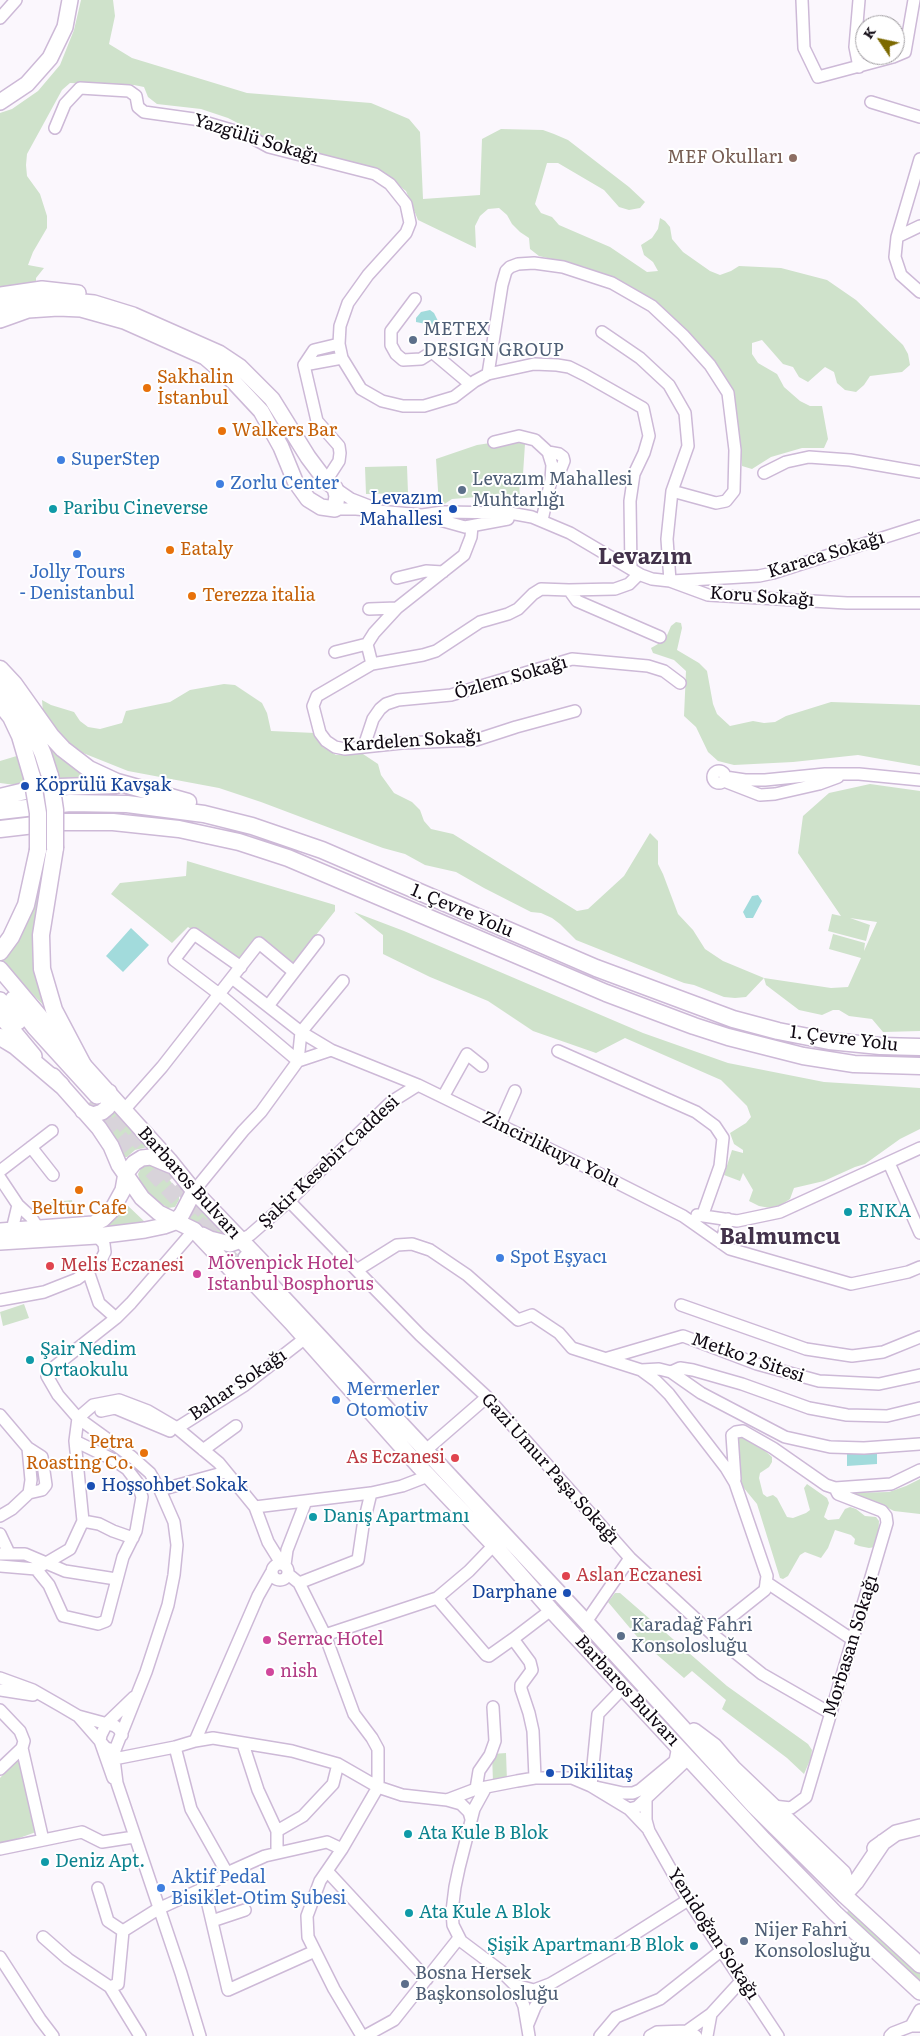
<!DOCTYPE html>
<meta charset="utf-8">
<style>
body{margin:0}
#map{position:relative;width:920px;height:2036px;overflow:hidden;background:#fbf7fd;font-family:Literata,serif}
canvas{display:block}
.north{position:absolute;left:855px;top:15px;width:50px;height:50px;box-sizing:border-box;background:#fff;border:1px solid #9f9ca0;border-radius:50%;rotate:304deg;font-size:14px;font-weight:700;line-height:20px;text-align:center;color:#0f0812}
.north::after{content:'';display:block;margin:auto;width:18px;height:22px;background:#7c6900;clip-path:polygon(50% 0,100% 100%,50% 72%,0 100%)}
</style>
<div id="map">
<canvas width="920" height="2036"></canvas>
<div class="north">K</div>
</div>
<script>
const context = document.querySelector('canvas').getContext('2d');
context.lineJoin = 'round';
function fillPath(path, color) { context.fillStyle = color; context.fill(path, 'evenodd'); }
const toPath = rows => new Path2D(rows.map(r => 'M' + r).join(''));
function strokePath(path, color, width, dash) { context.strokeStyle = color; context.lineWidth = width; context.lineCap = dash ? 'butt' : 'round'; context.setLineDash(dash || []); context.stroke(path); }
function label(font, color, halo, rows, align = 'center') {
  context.font = font + ' Literata,serif'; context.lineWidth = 4; context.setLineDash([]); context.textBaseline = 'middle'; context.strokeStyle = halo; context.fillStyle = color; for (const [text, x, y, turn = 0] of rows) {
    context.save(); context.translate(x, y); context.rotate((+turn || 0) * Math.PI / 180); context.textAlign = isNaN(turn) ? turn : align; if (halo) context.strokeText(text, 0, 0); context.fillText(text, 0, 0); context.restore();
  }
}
const green = toPath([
 [81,0,113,0,115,16,109,44,132,58,247,93,371,103,409,119,420,132,423,199,480,195,482,139,501,129,543,130,554,134,568,140,629,187,645,202,640,208,629,210,619,207,604,190,558,163,547,163,535,204,541,213,552,217,559,225,610,247,647,272,658,271,653,262,644,255,641,245,652,238,658,229,660,218,665,221,670,227,672,239,683,252,710,271,720,275,731,271,739,266,781,268,827,280,856,300,903,345,908,354,910,365,902,372,870,376,864,385,856,392,845,390,837,383,834,372,825,367,808,382,799,377,793,367,783,364,762,340,752,343,752,354,758,363,777,374,784,387,800,401,810,406,822,406,828,439,824,448,802,448,771,457,752,469,742,466,737,417,729,384,667,313,632,288,585,267,539,256,530,249,529,238,520,232,512,224,507,215,499,208,488,209,480,216,475,226,476,248,418,220,406,191,379,171,292,147,265,137,228,118,201,109,157,104,148,97,144,87,134,85,70,83,62,90,27,154,26,165,27,176,40,194,47,216,47,228,33,252,28,265,44,268,36,278,36,285,0,291,0,113,12,109,38,91,60,65,74,30],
 [517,439,525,444,523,474,519,476,520,502,488,503,477,497,452,499,443,505,439,506,436,459,477,445],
 [407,466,408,493,366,494,365,467],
 [676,622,681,623,682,628,677,650,699,663,707,671,713,704,717,714,730,726,753,721,764,723,775,722,786,716,831,702,920,705,920,766,858,755,793,762,734,765,718,761,708,752,696,727,684,716,686,671,674,660,653,653,651,648,665,640,671,626],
 [224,684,235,685,262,703,267,713,271,731,315,733,317,740,323,747,336,755,363,754,378,764,381,775,394,793,412,802,420,810,424,821,431,829,453,834,577,911,588,909,624,876,650,833,658,841,658,864,663,874,678,914,693,930,705,949,723,961,764,978,831,988,848,987,861,958,829,949,833,934,865,943,864,951,877,922,850,918,870,925,866,941,828,931,832,914,841,916,798,853,803,816,829,793,870,784,920,791,920,1031,883,1032,872,1019,849,1016,839,1010,833,1010,822,1015,799,1010,766,985,764,978,746,997,735,998,724,997,694,985,684,983,576,940,560,924,552,918,541,913,531,912,484,888,456,872,425,865,405,854,383,848,261,802,219,788,128,771,83,753,62,738,43,713,42,700,51,705,74,712,80,721,88,727,100,729,122,723,126,711,170,702,190,690],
 [44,737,101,781,59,783],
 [20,755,26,784,15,785,0,783,0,761],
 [44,846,50,847,37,978,45,1007,0,960,26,923,38,890],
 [187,861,335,905,335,911,293,964,260,936,238,960,188,927,172,943,111,894,120,883,186,876],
 [354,912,404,931,643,1033,728,1063,824,1082,920,1088,920,1129,900,1139,865,1164,855,1167,824,1181,794,1188,790,1199,781,1205,770,1208,759,1206,749,1201,753,1190,743,1173,740,1181,724,1175,732,1150,743,1153,743,1150,734,1144,730,1133,746,1123,751,1117,747,1106,721,1080,625,1038,596,1053,533,1031,488,1001,430,977,383,954,383,935],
 [115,1110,148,1147,135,1150,127,1157,125,1157,102,1122,112,1115],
 [147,1164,162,1171,176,1188,179,1195,179,1200,175,1207,168,1208,149,1196,140,1182,138,1174,140,1170],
 [72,1200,73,1212,49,1215,47,1203],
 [125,1203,146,1223,103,1228,111,1221],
 [196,1205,224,1235,222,1237,189,1218],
 [24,1304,29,1318,3,1326,0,1312],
 [737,1438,745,1438,756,1443,772,1457,772,1462,769,1467,760,1473,759,1478,763,1494,767,1497,773,1495,777,1498,787,1517,793,1518,806,1513,810,1510,804,1488,807,1484,827,1498,829,1503,824,1517,828,1520,839,1519,845,1509,850,1507,856,1509,865,1516,876,1517,879,1521,878,1543,875,1547,869,1548,859,1546,854,1544,855,1539,851,1535,835,1530,828,1548,821,1558,805,1552,800,1555,788,1576,783,1579,780,1578,757,1504,743,1487,739,1477],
 [920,1479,920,1514,894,1511,880,1504,843,1493,889,1492,906,1486],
 [615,1593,620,1593,727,1686,808,1744,812,1750,811,1758,804,1774,787,1758,722,1709,726,1700,692,1671,684,1678,640,1640,608,1602],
 [506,1753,507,1781,493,1782,492,1754],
 [19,1757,36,1832,0,1845,0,1778],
 [851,1908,920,1973,920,1984,845,1914]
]);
const water = toPath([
 [430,310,434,313,438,321,437,328,429,333,426,324,416,322,416,318,421,312],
 [758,895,762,901,753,918,746,918,743,912,752,896],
 [131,928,149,945,123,972,106,956],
 [877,1452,877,1464,847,1466,847,1453]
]);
const majorTunnel = toPath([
 [100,1099,246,1258],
 [89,1103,240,1268]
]);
const minor = toPath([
 [802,0,804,48,818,77,893,57,905,52,914,0],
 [859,0,855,47,859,67],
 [0,18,16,0],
 [871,102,920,117],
 [55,128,65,104,80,88,129,91,136,96,138,107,144,112,194,119,245,134,269,147,375,174,390,184,406,204,410,223,406,233,368,275,348,303,340,326,339,344,342,358,361,389,382,401,403,406,424,406,454,397,475,381,488,374,534,364,557,365,569,367,585,375,643,408,649,436,644,453,634,474,630,501,631,569],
 [920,159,897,237,895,257,901,275,920,292],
 [897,237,920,226],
 [415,299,391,331,391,345,396,354,403,360,421,359,432,352,470,384],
 [602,332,640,358,669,385,685,413,688,446,672,491,667,539,670,581],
 [304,365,317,421,339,446,340,453,339,461,326,481],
 [304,365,314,350,339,344],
 [304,365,342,358],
 [488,374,502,285,506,271,510,267,518,264,534,263,563,267,612,283,652,306,683,335,710,365,728,393,735,450,734,491,726,501,716,503,672,491],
 [494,442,519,436,535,440,548,452,552,465,551,480,542,520],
 [548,452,559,454,563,457,564,461,560,471,551,480],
 [764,473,786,462,809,457,850,460,920,472],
 [335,488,351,499,369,506],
 [335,509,356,509,422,515,465,527,508,519],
 [422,515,443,512,510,513,532,517,570,533,641,575,652,579,670,581,708,595,847,603,920,603],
 [397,578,426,571,443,572],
 [672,581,759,576,773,573,920,526],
 [569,590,577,601,660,637],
 [369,609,397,608],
 [335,652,367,644],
 [372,664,367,644,374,633,397,608,464,555,471,537,472,526],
 [575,711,516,727,476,740,402,743,345,749,335,747,326,741,320,733,313,706,317,696,372,664,423,655,436,651,480,622,508,614,518,609,533,594,541,589,569,590,615,589,629,584,639,574],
 [364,746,373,719,380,709,386,704,398,700,451,695,572,659,648,666,664,671,680,683],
 '713 777a6 6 0 1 1 12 0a6 6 0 1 1-12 0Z',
 [725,777,745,780,765,780,825,774,859,774,920,780],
 [724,781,760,795,775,794,819,784,838,777],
 [241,967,194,934,174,960,219,994,298,1061,301,1032,331,1050],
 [232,978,301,1032,343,981],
 [268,1006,318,941],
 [558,1051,696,1112,715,1126,723,1138,720,1166,703,1214],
 [443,1097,467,1054,482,1066],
 [124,1110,162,1067,259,943,294,972],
 [500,1125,515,1091],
 [31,1147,53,1175],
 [889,1163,920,1233],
 [0,1171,52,1131],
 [0,1178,18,1205,31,1217,38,1228],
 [194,1191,243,1131,261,1112,298,1061,331,1050,418,1085,584,1166,683,1216,730,1249,851,1284,908,1272,920,1267],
 [289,1201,420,1335,487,1397,630,1558,711,1633,762,1674,830,1713],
 [697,1215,737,1221,780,1212,920,1148],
 [12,1230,18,1205],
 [194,1230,131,1303,116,1318,49,1371,47,1376,58,1395,78,1418,132,1457,150,1473,160,1490,174,1522,177,1545,174,1575,168,1605,146,1672,115,1750,114,1759,117,1783,181,1973,200,2036],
 [241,1240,250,1235,289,1201,391,1102,418,1085],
 [721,1243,728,1219],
 [357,1270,397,1245,412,1244,430,1250,467,1275,518,1320,532,1315,559,1333,572,1348,641,1370,656,1381,669,1394,726,1468,735,1483,767,1576,765,1590,711,1633],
 [88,1271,99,1303,116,1318],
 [0,1300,44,1292,77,1279,88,1271,101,1260,105,1252,104,1244,97,1236],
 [681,1305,806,1349,852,1356,883,1352,920,1337],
 [608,1358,683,1336,757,1364,819,1381,879,1384,920,1375],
 [641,1370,659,1369,671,1372,701,1393,785,1437,830,1447,864,1448,920,1444],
 [671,1372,680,1368,693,1370,742,1384,809,1408,847,1415,887,1416,920,1408],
 [101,1411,115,1408,170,1431],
 [0,1415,28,1448,31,1480,29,1493,12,1509,0,1516],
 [177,1428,245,1385,299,1343],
 [28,1448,42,1457,46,1485,42,1490,29,1493],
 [203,1450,236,1426],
 [426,1450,487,1397],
 [735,1479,732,1435,736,1432,743,1431,773,1448,826,1485,835,1488,891,1484,920,1470],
 [160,1490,226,1472],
 [255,1507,268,1542,281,1563],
 [83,1521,99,1524,113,1531,133,1538],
 [0,1534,9,1553],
 [0,1554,25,1554,65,1571,116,1579],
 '272 1572a8 8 0 1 1 16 0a8 8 0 1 1-16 0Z',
 [285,1565,287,1550,306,1501],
 [0,1566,36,1569,70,1549,83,1521,75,1441,78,1418,93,1405,119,1400,148,1411,177,1428,219,1463,255,1507,371,1493,402,1486,428,1476],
 [36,1569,49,1585,63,1616,98,1624,106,1621,123,1557,136,1531,142,1497,137,1482,127,1469,114,1460,75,1441],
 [288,1574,299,1583,325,1635,354,1714,372,1738,378,1749,378,1787,342,1849,320,1881,307,1916,308,1937,334,1989,362,2036],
 [766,1582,853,1640],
 [299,1583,358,1560,363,1526,371,1493],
 [437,1598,486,1655,489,1656,513,1639,530,1662,532,1670,521,1685,521,1689,529,1713,533,1731,535,1778],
 [586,1622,630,1558],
 [325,1635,437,1598,469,1571,494,1545],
 [513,1639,551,1610],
 [0,1678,33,1690,61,1706,78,1716,106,1748,115,1750],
 [623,1688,598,1714,591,1786,623,1793,633,1793,640,1790,675,1761,677,1751,674,1743],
 [0,1690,33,1695],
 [0,1710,20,1731,24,1741,22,1748,0,1769],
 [78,1716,115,1726,119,1729,122,1735],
 [195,1741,258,1596,271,1573],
 [243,1744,258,1790,277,1831,277,1853],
 [175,1747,191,1809,227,1873],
 [22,1748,43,1840],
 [114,1759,175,1747,195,1741,213,1738,292,1751,338,1764,378,1787,402,1795,447,1800,461,1804,469,1812,471,1819],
 [113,1778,100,1741,101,1735,107,1723,134,1697],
 [476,1789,479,1771,490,1755,495,1741,493,1707],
 [485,1789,474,1809,459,1868,455,1887,452,1911,453,1925,461,1941,501,1971,515,1985,524,2006,529,2036],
 [646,1799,646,1820,649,1831,688,1900,778,2036],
 [447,1800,476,1789,517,1781,535,1778,572,1778,591,1786,629,1809,648,1829],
 [773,1806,791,1808,806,1797,887,1523,886,1516,882,1511,838,1494,835,1488],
 [629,1809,637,1807,689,1758],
 [277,1831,303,1816,333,1784,338,1764],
 [0,1849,82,1832,102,1842,134,1837],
 [327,1871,427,1979],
 [98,1888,108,1921,123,1931],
 [204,1888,228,1990,315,1951],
 [212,1921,245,1910],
 [43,1937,68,1959,110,1987,140,2036],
 [0,1957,40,2019,53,2036],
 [515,1985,534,1990,550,1984,617,1945,688,1900],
 [110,1987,118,1984,123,1931,158,1909,204,1888,227,1873,265,1856,327,1842,342,1849],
 [528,2024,535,2007,550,1984],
 [911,2026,920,2010],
 [687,2031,711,2014],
 [365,2036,394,2020,459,1938],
 [600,2036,616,2017,660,1999,722,1950],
 [650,2036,657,2032,687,2031,696,2036],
 [707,2036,711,2014,742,1980],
 [890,2036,893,2033,911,2026,920,2026]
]);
const major = toPath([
 [0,102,27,84,50,58,65,27,70,0],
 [0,295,42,289,78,293],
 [0,307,63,300,94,303,133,315,219,353,240,367,272,399,308,457,326,481,335,488,337,496,335,509,321,507,308,499,295,481,281,447,261,411,233,381,205,357,124,321,81,309,58,308,28,310,0,320],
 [0,969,43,1020,169,1160,194,1191,262,1262],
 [13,999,35,1028,97,1096],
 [0,1000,18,1022],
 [0,1015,34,1056],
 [53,1076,99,1128,111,1146,119,1165,142,1198,159,1213,194,1230,243,1282],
 [83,1111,93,1115,102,1112,108,1107,109,1092],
 [0,1231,93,1224,103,1219,112,1210,123,1190,126,1173,134,1163,142,1158,151,1157,170,1165],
 [202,1235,210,1239,230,1244,241,1240],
 [0,1242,97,1236,145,1230,164,1226,175,1222,182,1214,194,1191],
 [246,1258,586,1622,754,1806,844,1895,920,1965],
 [240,1268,291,1322,418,1465,494,1545,551,1610,764,1840,835,1913,920,1992],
 [694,1731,714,1746,733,1768,843,1873,847,1886,844,1895],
 [875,1848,896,1833,920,1827],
 [844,1895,856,1882,883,1842]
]);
const highway = toPath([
 [0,669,14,684,51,736,63,749,89,769,117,782,188,802],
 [0,685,12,697,29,722,43,754,50,776],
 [0,703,11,717,20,736,32,777],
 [0,797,25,791,60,787,116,785],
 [0,811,70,803,127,804,204,814,252,826,322,850,596,968,733,1019,778,1031,829,1041,880,1046,920,1047],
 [0,829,60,822,113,822,179,829,239,842,288,858,606,993,694,1026,728,1037,803,1056,854,1064,920,1066],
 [55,848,41,935,42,969,54,1010,83,1065],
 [0,952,11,937,26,905,38,850],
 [0,1037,15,1046,61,1085]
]);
const highwayBridge = toPath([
 [50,776,55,810,55,848],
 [32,777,38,813,38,850]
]);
const markers = [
 [793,158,5,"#8d6e63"],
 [413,340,5,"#5c6f8a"],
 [147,388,5,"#e8710a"],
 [222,431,5,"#e8710a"],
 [61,460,5,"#3f7fe0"],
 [220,484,5,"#3f7fe0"],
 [462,490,5,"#5c6f8a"],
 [53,509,5,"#0f9aa8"],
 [453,509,5,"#1a4fb4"],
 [170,550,5,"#e8710a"],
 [77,554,5,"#3f7fe0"],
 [192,596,5,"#e8710a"],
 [25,786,5,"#1a4fb4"],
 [79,1190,5,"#e8710a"],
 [848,1212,5,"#0f9aa8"],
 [500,1258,5,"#3f7fe0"],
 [50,1266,5,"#e0444e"],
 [197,1274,5,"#d1479c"],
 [30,1360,5,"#0f9aa8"],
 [336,1400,5,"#3f7fe0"],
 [144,1453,5,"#e8710a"],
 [455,1458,5,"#e0444e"],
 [91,1486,5,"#1a4fb4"],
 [313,1517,5,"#0f9aa8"],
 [566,1576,5,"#e0444e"],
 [567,1593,5,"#1a4fb4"],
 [621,1636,5,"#5c6f8a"],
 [267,1640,5,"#d1479c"],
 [270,1672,5,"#d1479c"],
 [550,1773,5,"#1a4fb4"],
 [408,1834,5,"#0f9aa8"],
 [45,1862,5,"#0f9aa8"],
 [161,1888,5,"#3f7fe0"],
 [409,1913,5,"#0f9aa8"],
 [744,1941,5,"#5c6f8a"],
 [694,1946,5,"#0f9aa8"],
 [405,1984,5,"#5c6f8a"]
];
const streetNames = [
 ["Yazgülü Sokağı",256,139,17],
 ["Karaca Sokağı",826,555,-17],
 ["Koru Sokağı",762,597,4],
 ["Özlem Sokağı",511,678,-16],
 ["Kardelen Sokağı",412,741,-4],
 ["1. Çevre Yolu",462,911,23],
 ["1. Çevre Yolu",844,1039,7],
 ["Zincirlikuyu Yolu",551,1150,26],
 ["Şakir Kesebir Caddesi",329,1162,-43],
 ["Barbaros Bulvarı",189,1183,48],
 ["Metko 2 Sitesi",748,1358,19],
 ["Bahar Sokağı",238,1385,-34],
 ["Gazi Umur Paşa Sokağı",550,1469,48],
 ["Morbasan Sokağı",851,1646,-73],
 ["Barbaros Bulvarı",627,1691,47],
 ["Yenidoğan Sokağı",713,1934,57]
];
const educationNames = [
 ["MEF Okulları",783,158]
];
const serviceNames = [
 ["METEX",423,330],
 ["DESIGN GROUP",423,351],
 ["Levazım Mahallesi",472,480],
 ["Muhtarlığı",472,501],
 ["Karadağ Fahri",631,1626],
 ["Konsolosluğu",631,1647],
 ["Nijer Fahri",754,1931],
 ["Konsolosluğu",754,1952],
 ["Bosna Hersek",415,1974],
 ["Başkonsolosluğu",415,1995]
];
const foodNames = [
 ["Sakhalin",157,378],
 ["İstanbul",157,399],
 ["Walkers Bar",232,431],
 ["Eataly",180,550],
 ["Terezza italia",202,596],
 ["Beltur Cafe",79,1209,"center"],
 ["Petra",134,1443,"right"],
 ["Roasting Co.",134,1464,"right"]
];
const shopNames = [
 ["SuperStep",71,460],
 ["Zorlu Center",230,484],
 ["Jolly Tours",77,573,"center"],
 ["- Denistanbul",77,594,"center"],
 ["Spot Eşyacı",510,1258],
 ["Mermerler",346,1390],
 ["Otomotiv",346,1411],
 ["Aktif Pedal",171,1878],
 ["Bisiklet-Otim Şubesi",171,1899]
];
const transitNames = [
 ["Levazım",443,499,"right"],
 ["Mahallesi",443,520,"right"],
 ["Köprülü Kavşak",35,786],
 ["Hoşsohbet Sokak",101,1486],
 ["Darphane",557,1593,"right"],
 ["Dikilitaş",560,1773]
];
const cultureNames = [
 ["Paribu Cineverse",63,509],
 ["ENKA",858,1212],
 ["Şair Nedim",40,1350],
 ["Ortaokulu",40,1371],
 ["Danış Apartmanı",323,1517],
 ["Ata Kule B Blok",418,1834],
 ["Deniz Apt.",55,1862],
 ["Ata Kule A Blok",419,1913],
 ["Şişik Apartmanı B Blok",684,1946,"right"]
];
const hotelNames = [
 ["Mövenpick Hotel",207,1264],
 ["Istanbul Bosphorus",207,1285],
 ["Serrac Hotel",277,1640],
 ["nish",280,1672]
];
const healthNames = [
 ["Melis Eczanesi",60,1266],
 ["As Eczanesi",445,1458,"right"],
 ["Aslan Eczanesi",576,1576]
];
const districtNames = [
 ["Levazım",645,558],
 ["Balmumcu",780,1238]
];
fillPath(green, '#cfe2cb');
fillPath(water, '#a2dbdc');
strokePath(majorTunnel, '#d8d3da', 15, [15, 8]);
strokePath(minor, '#cdb9d7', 14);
strokePath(major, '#cdb9d7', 18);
strokePath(highway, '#cdb9d7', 19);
strokePath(minor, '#fff', 11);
strokePath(major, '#fff', 15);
strokePath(highway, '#fff', 16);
strokePath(highwayBridge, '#cdb9d7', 19, []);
strokePath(highwayBridge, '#fff', 16);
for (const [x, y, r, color] of markers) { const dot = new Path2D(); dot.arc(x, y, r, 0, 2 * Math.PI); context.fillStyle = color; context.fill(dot); strokePath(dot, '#fff', 2); }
label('18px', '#0f0812', '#fff', streetNames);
label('18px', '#785e54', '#fff', educationNames, 'right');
label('18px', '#4e5e75', '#fff', serviceNames, 'left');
label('18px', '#c56008', '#fff', foodNames, 'left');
label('18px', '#366cbe', '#fff', shopNames, 'left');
label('18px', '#164399', '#fff', transitNames, 'left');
label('18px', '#0d838f', '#fff', cultureNames, 'left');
label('18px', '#b23c85', '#fff', hotelNames, 'left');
label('18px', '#be3a42', '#fff', healthNames, 'left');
label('bold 22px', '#43334b', '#fff', districtNames);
</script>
